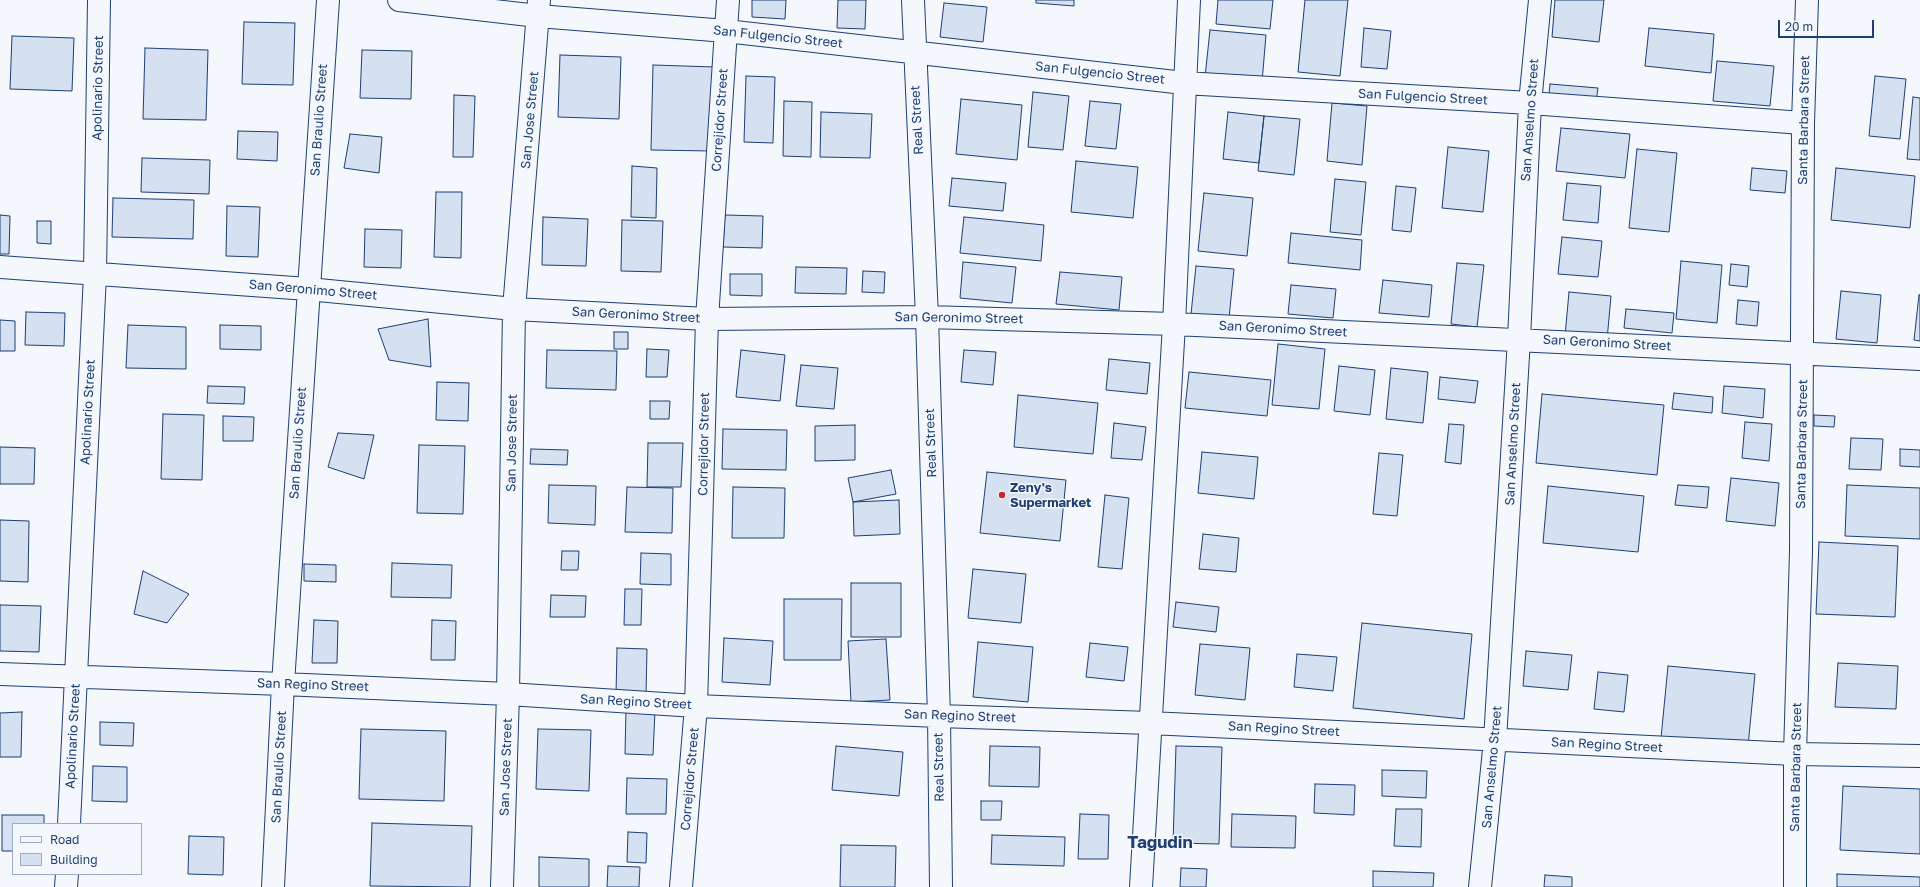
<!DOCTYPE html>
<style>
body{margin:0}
#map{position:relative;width:1920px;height:887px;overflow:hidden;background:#f4f7fb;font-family:"Golos Text",sans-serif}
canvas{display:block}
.legend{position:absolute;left:12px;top:823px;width:130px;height:52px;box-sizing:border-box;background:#f4f7fb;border:1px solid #9eadc5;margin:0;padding:5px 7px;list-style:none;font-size:12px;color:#1d3f73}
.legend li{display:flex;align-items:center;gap:8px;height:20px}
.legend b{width:20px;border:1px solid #9eadc5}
.scale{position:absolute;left:1778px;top:20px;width:96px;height:18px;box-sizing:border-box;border:2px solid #1d3f73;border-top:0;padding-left:5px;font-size:12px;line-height:14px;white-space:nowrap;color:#1d3f73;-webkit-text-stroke:3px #f4f7fb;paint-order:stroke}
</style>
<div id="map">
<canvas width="1920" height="887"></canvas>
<ul class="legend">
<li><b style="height:5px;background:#f4f7fb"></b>Road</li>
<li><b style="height:11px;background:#d5e0f0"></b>Building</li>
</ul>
<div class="scale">20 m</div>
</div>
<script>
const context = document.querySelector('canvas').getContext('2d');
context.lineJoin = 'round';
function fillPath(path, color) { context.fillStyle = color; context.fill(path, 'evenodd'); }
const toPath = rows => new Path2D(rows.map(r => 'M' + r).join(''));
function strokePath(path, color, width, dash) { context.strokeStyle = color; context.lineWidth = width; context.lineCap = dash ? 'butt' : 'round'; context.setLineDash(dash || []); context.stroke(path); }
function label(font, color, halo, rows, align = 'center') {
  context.font = font + ' "Golos Text",sans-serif'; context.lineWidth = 3; context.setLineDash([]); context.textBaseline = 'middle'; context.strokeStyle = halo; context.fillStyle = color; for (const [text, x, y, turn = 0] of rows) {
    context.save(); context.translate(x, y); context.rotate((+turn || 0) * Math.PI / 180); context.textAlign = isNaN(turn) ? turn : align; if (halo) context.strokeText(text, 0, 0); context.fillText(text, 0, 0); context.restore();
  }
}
const building = toPath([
 [752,0,786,0,785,19,752,17,752,0],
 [838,0,866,0,865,29,837,28,838,0],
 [1036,0,1074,0,1074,6,1036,3,1036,0],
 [1218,0,1273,0,1270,29,1216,24,1218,0],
 [1305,0,1348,0,1340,76,1298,72,1305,0],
 [1555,0,1604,0,1599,42,1552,37,1555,0],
 [944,3,987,7,983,42,940,37,944,3],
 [244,22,295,23,293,85,242,84,244,22],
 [1364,28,1391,31,1387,69,1361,67,1364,28],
 [1649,28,1714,34,1711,73,1645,66,1649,28],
 [1210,30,1266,35,1262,82,1205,77,1210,30],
 [12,36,74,38,72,91,10,89,12,36],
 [145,48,208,50,206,120,143,119,145,48],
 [362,50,412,51,411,99,360,98,362,50],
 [560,55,621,57,619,119,558,117,560,55],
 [1717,61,1774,66,1770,106,1713,101,1717,61],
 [653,65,715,67,712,151,651,150,653,65],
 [746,76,775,77,773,143,744,142,746,76],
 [1875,76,1906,79,1900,139,1869,136,1875,76],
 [1550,84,1598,88,1595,108,1548,103,1550,84],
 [1033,92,1069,96,1063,150,1028,147,1033,92],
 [454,95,475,96,473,157,453,157,454,95],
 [1913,97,1920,98,1920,160,1907,159,1913,97],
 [961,99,1022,105,1017,160,956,154,961,99],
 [784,101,812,102,811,157,783,156,784,101],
 [1090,101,1121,104,1116,149,1085,146,1090,101],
 [1332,103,1367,106,1362,165,1327,161,1332,103],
 [821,112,872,114,870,158,820,157,821,112],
 [1228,112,1264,116,1259,163,1223,159,1228,112],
 [1264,116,1300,119,1294,175,1258,171,1264,116],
 [1561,128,1630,134,1625,178,1556,171,1561,128],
 [238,131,278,132,277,161,237,159,238,131],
 [350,134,382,137,379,173,344,168,350,134],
 [1448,147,1489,151,1483,212,1442,208,1448,147],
 [1637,149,1677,153,1669,232,1629,228,1637,149],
 [142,158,210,160,209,194,141,192,142,158],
 [1076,161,1138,167,1133,218,1071,212,1076,161],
 [632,166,657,168,656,218,631,217,632,166],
 [1752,168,1787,171,1785,193,1750,190,1752,168],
 [1836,168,1915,176,1910,228,1831,220,1836,168],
 [952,178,1006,183,1003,211,949,206,952,178],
 [1335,179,1366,182,1361,235,1330,232,1335,179],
 [1567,183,1601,186,1598,223,1563,220,1567,183],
 [1396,186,1416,188,1411,232,1392,230,1396,186],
 [436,192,462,192,461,258,434,257,436,192],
 [1204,193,1253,198,1247,256,1198,251,1204,193],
 [113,198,194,200,193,239,112,237,113,198],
 [227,206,260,207,258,257,226,256,227,206],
 [0,215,10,216,9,254,0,254,0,215],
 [725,215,763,216,762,248,723,247,725,215],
 [543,217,588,219,586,266,542,265,543,217],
 [964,217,1044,225,1041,261,960,253,964,217],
 [622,220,663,221,661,272,621,271,622,220],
 [37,221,51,221,51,244,37,243,37,221],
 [365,229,402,230,401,268,364,267,365,229],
 [1291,233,1362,240,1360,270,1288,263,1291,233],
 [1562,237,1602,241,1598,277,1558,274,1562,237],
 [1681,261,1722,265,1717,323,1676,319,1681,261],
 [963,262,1016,267,1012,303,960,298,963,262],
 [1457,263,1484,265,1477,327,1451,324,1457,263],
 [1731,264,1749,266,1747,287,1729,285,1731,264],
 [1196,266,1234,269,1229,318,1191,314,1196,266],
 [796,267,847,268,846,294,795,293,796,267],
 [863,271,885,272,884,293,862,292,863,271],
 [1060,272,1122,277,1119,310,1056,304,1060,272],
 [730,274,762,274,762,296,730,295,730,274],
 [1383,280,1432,285,1429,317,1379,313,1383,280],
 [1291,285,1336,289,1333,318,1288,314,1291,285],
 [1841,291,1881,295,1877,343,1836,339,1841,291],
 [1569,292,1611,296,1607,340,1565,336,1569,292],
 [1919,295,1920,295,1920,341,1914,340,1919,295],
 [1738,300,1759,302,1757,326,1736,324,1738,300],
 [1626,309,1674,313,1672,333,1624,328,1626,309],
 [26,312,65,313,64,346,25,345,26,312],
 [428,319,431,367,389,360,378,329,428,319],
 [0,320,15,321,15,351,0,351,0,320],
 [128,325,186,327,186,369,126,368,128,325],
 [220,325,261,326,261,350,220,349,220,325],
 [614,332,628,332,628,349,614,349,614,332],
 [1278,344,1325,349,1319,409,1272,405,1278,344],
 [647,349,669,350,667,377,646,377,647,349],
 [547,350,617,351,616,390,546,388,547,350],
 [741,350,785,355,780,401,736,397,741,350],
 [964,350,996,352,993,385,961,382,964,350],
 [1109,359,1150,363,1147,394,1106,390,1109,359],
 [801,365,838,368,834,409,796,406,801,365],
 [1339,366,1375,370,1370,415,1334,411,1339,366],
 [1391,368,1428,372,1423,423,1386,419,1391,368],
 [1189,372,1271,380,1267,416,1185,408,1189,372],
 [1440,377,1478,381,1475,403,1438,399,1440,377],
 [437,382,469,383,468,421,436,420,437,382],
 [208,386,245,387,244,404,207,403,208,386],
 [1724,386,1765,389,1763,418,1722,413,1724,386],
 [1674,393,1713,397,1712,413,1672,409,1674,393],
 [1542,394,1664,405,1657,475,1536,463,1542,394],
 [1018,395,1098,403,1093,454,1014,447,1018,395],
 [650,401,670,401,669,419,650,419,650,401],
 [163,414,204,415,202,480,161,479,163,414],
 [1814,415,1835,416,1834,427,1814,426,1814,415],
 [223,416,254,417,253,441,223,441,223,416],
 [1745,422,1772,424,1769,461,1742,458,1745,422],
 [1114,423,1146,427,1142,460,1111,458,1114,423],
 [1449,424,1464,425,1461,464,1445,462,1449,424],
 [855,425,855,460,815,461,815,426,855,425],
 [723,429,787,430,786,470,722,469,723,429],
 [338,433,374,435,364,479,328,467,338,433],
 [1851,438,1883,439,1881,470,1849,469,1851,438],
 [648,443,683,443,681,487,647,487,648,443],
 [419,445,465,446,463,514,417,513,419,445],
 [0,447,35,448,34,484,0,484,0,447],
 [531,449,568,450,567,465,530,464,531,449],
 [1900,449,1920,450,1920,467,1900,466,1900,449],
 [1202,452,1258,457,1254,499,1198,493,1202,452],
 [1379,453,1403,455,1397,516,1373,514,1379,453],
 [891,470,896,494,853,502,848,478,891,470],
 [987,472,1066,480,1060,541,980,533,987,472],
 [1731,478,1779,483,1775,526,1726,521,1731,478],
 [549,485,596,486,595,525,548,523,549,485],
 [1678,485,1709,487,1707,508,1675,505,1678,485],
 [1847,485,1920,488,1920,539,1845,536,1847,485],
 [1548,486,1644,496,1638,552,1543,543,1548,486],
 [627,487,673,488,672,533,625,532,627,487],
 [733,487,785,488,784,538,732,538,733,487],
 [1105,495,1129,498,1122,569,1098,567,1105,495],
 [899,500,900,534,854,536,853,502,899,500],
 [0,520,29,521,28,582,0,581,0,520],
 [1203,534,1239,538,1236,572,1199,569,1203,534],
 [1819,542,1898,546,1895,617,1816,614,1819,542],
 [562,551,579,551,578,570,561,570,562,551],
 [641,553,671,554,671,585,640,584,641,553],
 [392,563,452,565,451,598,391,597,392,563],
 [304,564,336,565,336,582,304,581,304,564],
 [973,569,1026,574,1021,623,968,618,973,569],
 [143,571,189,594,167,623,134,614,143,571],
 [851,583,901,583,901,637,851,637,851,583],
 [625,589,642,589,641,625,624,625,625,589],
 [551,595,586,596,585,617,550,617,551,595],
 [784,599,842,599,841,660,784,660,784,599],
 [1176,602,1219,607,1216,632,1173,627,1176,602],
 [0,605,41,606,39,652,0,651,0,605],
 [314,620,338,621,337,663,312,663,314,620],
 [432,620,456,621,455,660,431,660,432,620],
 [1362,623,1472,634,1464,719,1353,708,1362,623],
 [724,638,773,641,770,685,722,682,724,638],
 [886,639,890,700,851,702,848,641,886,639],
 [978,642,1033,647,1028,702,973,697,978,642],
 [1090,643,1128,647,1124,681,1086,677,1090,643],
 [1200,644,1250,648,1245,700,1195,695,1200,644],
 [617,648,647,649,646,696,616,695,617,648],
 [1526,651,1572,655,1568,690,1523,686,1526,651],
 [1297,654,1337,657,1333,691,1294,687,1297,654],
 [1838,663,1898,666,1896,709,1835,707,1838,663],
 [1668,666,1755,674,1748,746,1661,738,1668,666],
 [1598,672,1628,675,1624,712,1594,709,1598,672],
 [626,710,655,711,653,755,625,754,626,710],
 [22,712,21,757,0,757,0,713,22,712],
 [100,722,134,723,133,746,100,745,100,722],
 [361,729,446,731,444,801,359,799,361,729],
 [538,729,591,730,589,791,536,789,538,729],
 [836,746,903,752,899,796,832,790,836,746],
 [990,746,1040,747,1039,787,989,786,990,746],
 [1176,746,1222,747,1219,844,1173,843,1176,746],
 [93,766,127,767,127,802,92,801,93,766],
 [1382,770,1427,771,1426,798,1382,796,1382,770],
 [627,778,667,779,666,814,626,814,627,778],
 [1315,784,1355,785,1354,815,1314,813,1315,784],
 [1843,786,1920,789,1920,854,1840,850,1843,786],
 [981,801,1002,801,1001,820,981,820,981,801],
 [1396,809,1422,809,1421,847,1394,846,1396,809],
 [1080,814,1109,815,1108,859,1078,859,1080,814],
 [1232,814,1296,816,1295,848,1231,847,1232,814],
 [2,815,44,815,44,824,13,824,13,851,2,851,2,815],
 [372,823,472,826,470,887,370,886,372,823],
 [628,832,647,833,646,863,627,862,628,832],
 [992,835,1065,837,1064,866,991,864,992,835],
 [189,836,224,837,223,875,188,874,189,836],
 [841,845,896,846,895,887,840,887,841,845],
 [539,857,589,859,589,887,539,887,539,857],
 [608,866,640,867,639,887,607,887,608,866],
 [1181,868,1207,869,1206,887,1180,887,1181,868],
 [1373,871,1434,873,1433,887,1373,887,1373,871],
 [1837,874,1920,877,1920,887,1837,887,1837,874],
 [1545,875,1572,877,1572,887,1544,887,1545,875]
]);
const street = toPath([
 [399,0,538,16,726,31,1184,83,1530,103,1803,123],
 [913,0,927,317,939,716,941,887],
 [0,267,308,289,514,309,707,319,927,317,1174,324,1920,359],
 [0,674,283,684,508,694,696,706,939,716,1150,723,1795,754,1920,756],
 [69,824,95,274,99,0],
 [66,887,67,874],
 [273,887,283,684,328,0],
 [502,887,508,694,514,309,539,0],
 [681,887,696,706,707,319,728,0],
 [1141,887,1174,324,1189,0],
 [1480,887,1495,740,1519,339,1530,103,1540,0],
 [1795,887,1795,754,1801,551,1803,123,1807,0]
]);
const markers = [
 [1002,495,4,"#c62828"]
];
const streetNames = [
 ["San Fulgencio Street",778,37,6],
 ["San Fulgencio Street",1100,73,6],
 ["Apolinario Street",98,88,-89],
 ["San Fulgencio Street",1423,97,3],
 ["San Braulio Street",319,120,-86],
 ["San Jose Street",530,120,-85],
 ["Correjidor Street",720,120,-86],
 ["Real Street",917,120,-93],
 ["San Anselmo Street",1530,120,-86],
 ["Santa Barbara Street",1804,120,-89],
 ["San Geronimo Street",313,290,5],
 ["San Geronimo Street",636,315,3],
 ["San Geronimo Street",959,318,1],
 ["San Geronimo Street",1283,329,3],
 ["San Geronimo Street",1607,343,3],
 ["Apolinario Street",88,412,-87],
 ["San Braulio Street",298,443,-86],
 ["San Jose Street",512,443,-89],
 ["Real Street",931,443,-92],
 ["Correjidor Street",704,444,-89],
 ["San Anselmo Street",1513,444,-87],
 ["Santa Barbara Street",1802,444,-89],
 ["San Regino Street",313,685,2],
 ["San Regino Street",636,702,3],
 ["San Regino Street",960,716,2],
 ["San Regino Street",1284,729,3],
 ["Apolinario Street",73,736,-87],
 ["San Regino Street",1607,745,3],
 ["San Braulio Street",279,767,-87],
 ["San Jose Street",506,767,-88],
 ["Real Street",939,767,-91],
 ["San Anselmo Street",1492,767,-85],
 ["Santa Barbara Street",1796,767,-89],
 ["Correjidor Street",690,779,-85]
];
const poiNames = [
 ["Zeny's",1010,488],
 ["Supermarket",1010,503]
];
const districtNames = [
 ["Tagudin",1160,843]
];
fillPath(building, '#d5e0f0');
strokePath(building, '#1d3f73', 1);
strokePath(street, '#1d3f73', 24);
strokePath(street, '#f4f7fb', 22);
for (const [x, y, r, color] of markers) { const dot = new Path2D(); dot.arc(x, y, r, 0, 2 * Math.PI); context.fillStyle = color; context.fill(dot); strokePath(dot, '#f4f7fb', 1.5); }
label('13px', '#1d3f73', '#f4f7fb', streetNames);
label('bold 13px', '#1d3f73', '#f4f7fb', poiNames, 'left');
label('bold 17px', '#1d3f73', '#f4f7fb', districtNames);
</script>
